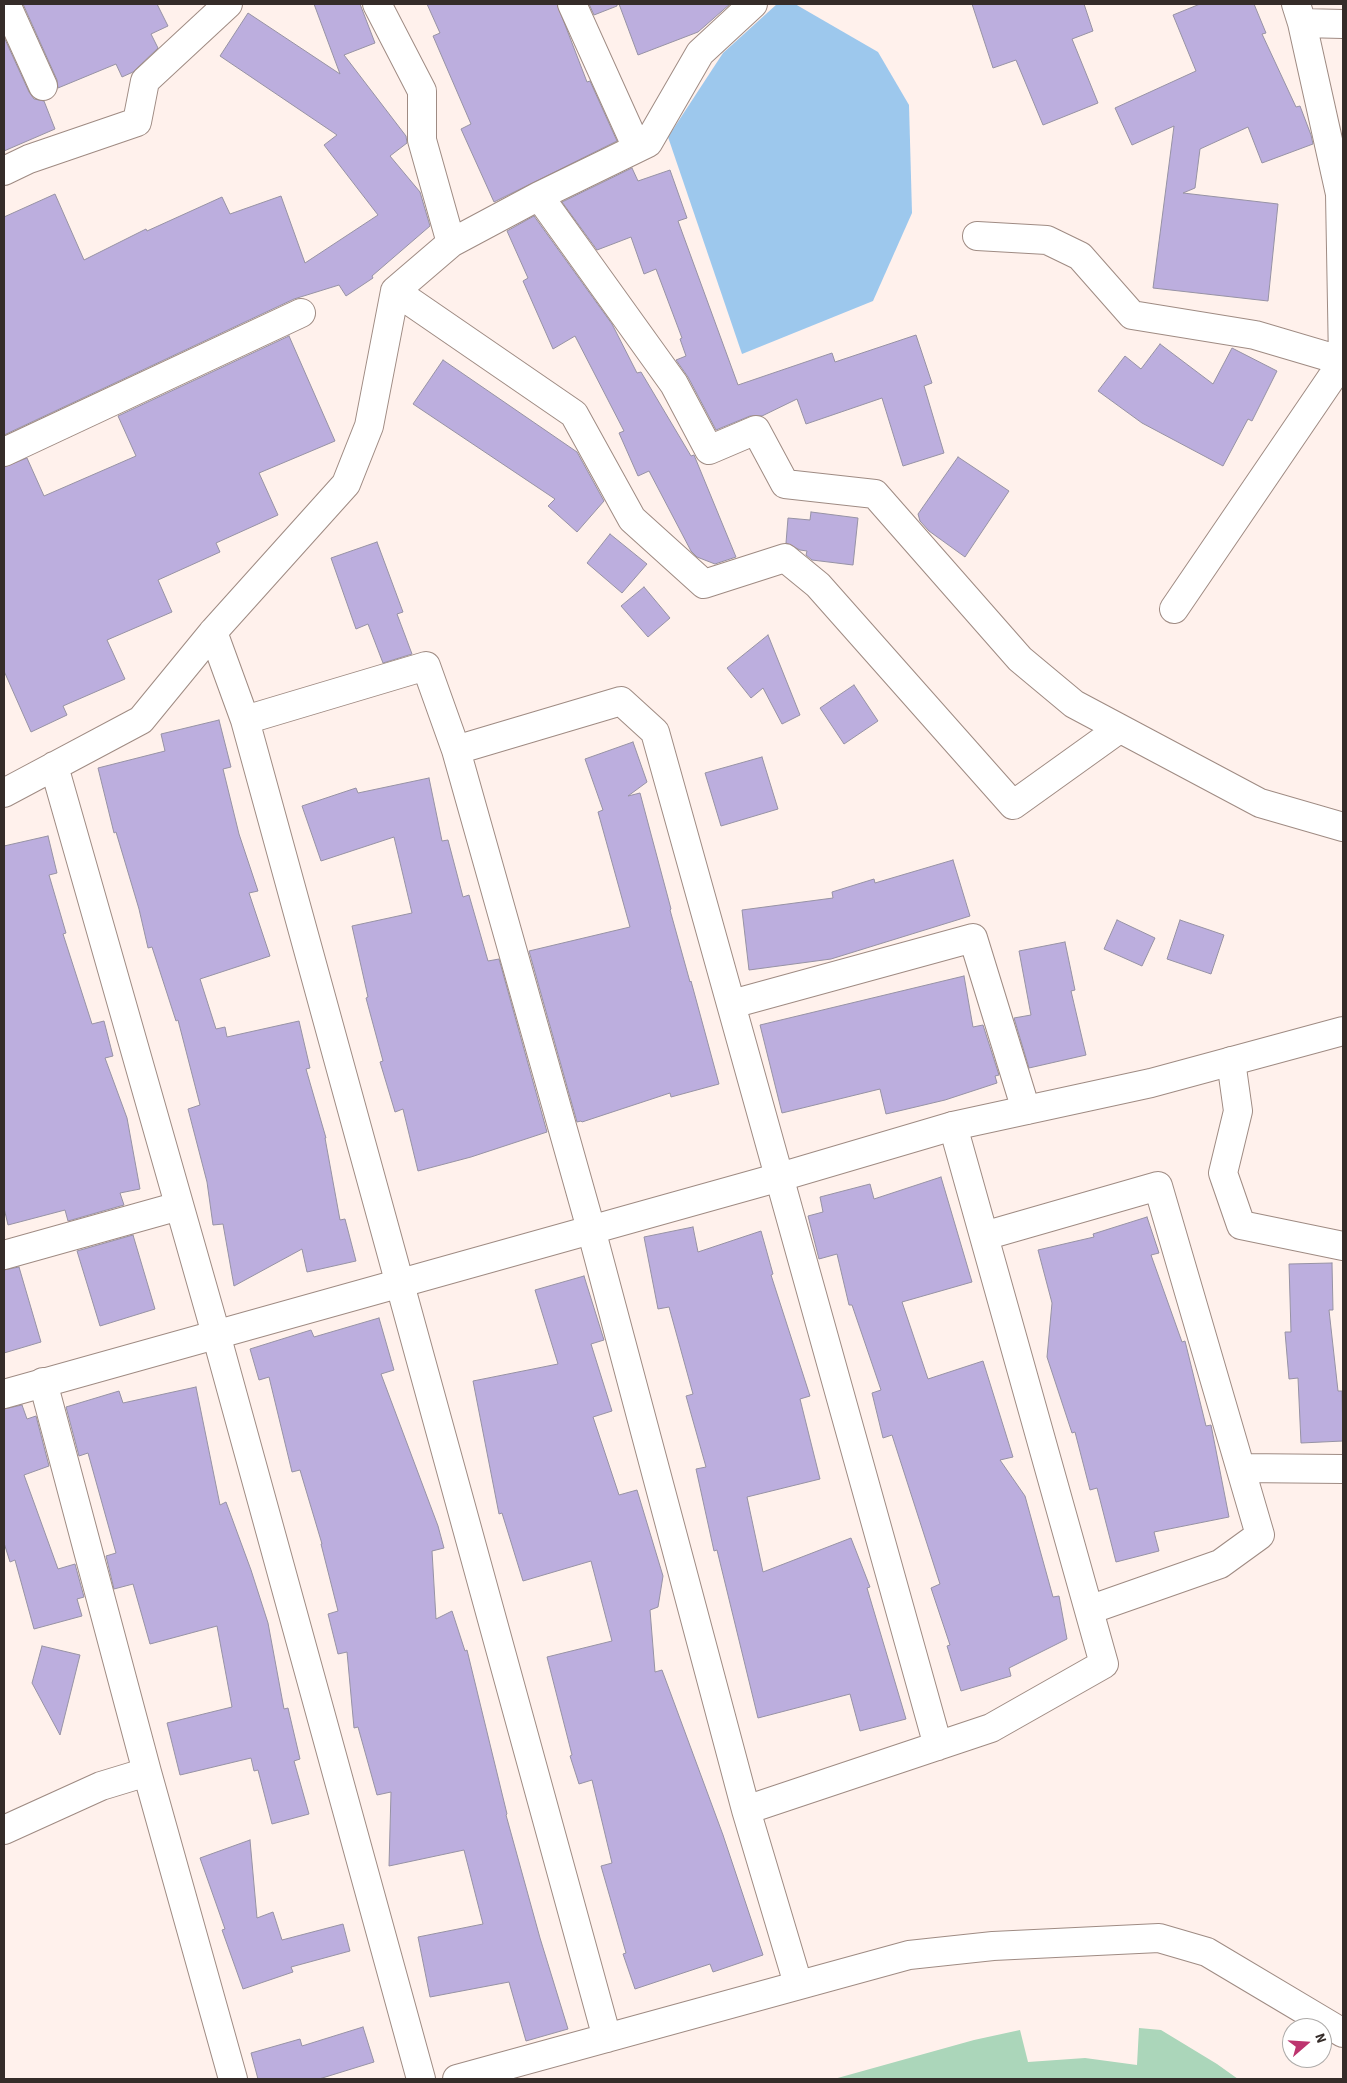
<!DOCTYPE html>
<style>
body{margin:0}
#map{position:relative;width:1347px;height:2083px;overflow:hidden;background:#fff1ec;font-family:"Source Sans 3",sans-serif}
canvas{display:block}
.frame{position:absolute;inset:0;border:5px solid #352c29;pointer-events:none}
.north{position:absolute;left:1282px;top:2018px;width:50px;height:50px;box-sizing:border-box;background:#fff;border:1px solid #aeaba9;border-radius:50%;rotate:71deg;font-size:14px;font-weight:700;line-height:20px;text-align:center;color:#352c29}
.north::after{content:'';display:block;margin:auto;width:18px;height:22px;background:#bd346f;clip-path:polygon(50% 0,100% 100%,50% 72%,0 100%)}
</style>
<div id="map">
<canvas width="1347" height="2083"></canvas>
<div class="frame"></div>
<div class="north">N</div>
</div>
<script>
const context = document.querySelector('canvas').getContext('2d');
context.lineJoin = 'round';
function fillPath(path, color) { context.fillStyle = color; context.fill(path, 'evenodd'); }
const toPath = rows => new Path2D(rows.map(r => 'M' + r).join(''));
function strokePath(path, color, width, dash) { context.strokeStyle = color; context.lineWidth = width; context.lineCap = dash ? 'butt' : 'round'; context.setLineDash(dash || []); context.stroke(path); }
const green = toPath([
 [1139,2028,1161,2030,1217,2064,1238,2079,834,2079,974,2040,1020,2030,1028,2062,1085,2058,1137,2065]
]);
const water = toPath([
 [777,4,795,4,878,52,909,105,912,213,873,301,742,354,668,137,723,53]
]);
const building = toPath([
 [23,4,157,4,168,26,151,34,158,48,133,72,122,77,116,64,58,88,57,80,23,4],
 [314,4,360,4,375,43,344,55,406,136,407,143,390,156,420,192,430,226,372,276,373,278,346,296,339,285,294,299,4,435,4,217,55,194,84,260,146,229,147,231,222,197,230,214,281,196,305,263,378,215,324,145,337,135,220,56,248,13,340,74,314,4],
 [427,4,557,4,587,82,590,81,617,141,494,202,461,129,471,124,433,36,440,33,427,4],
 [589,4,617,4,617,6,594,15,589,4],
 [619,4,730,4,698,32,638,55,619,4],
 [972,4,1084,4,1093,31,1072,39,1098,103,1043,125,1016,60,993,68,972,4],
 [1200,4,1254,4,1266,33,1262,34,1296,107,1300,106,1311,135,1313,144,1262,163,1248,127,1200,149,1195,188,1183,193,1278,204,1268,301,1153,288,1174,126,1132,145,1115,108,1196,71,1173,15,1200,4],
 [4,37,29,92,34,99,44,101,55,129,4,151,4,37],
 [632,168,638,181,670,170,687,218,678,221,738,385,832,353,835,362,916,335,932,383,924,386,944,453,903,466,882,398,806,424,797,399,762,416,750,416,716,430,688,377,676,360,686,356,680,339,682,338,656,269,644,274,631,237,597,250,562,202,632,168],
 [534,216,612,324,637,373,641,372,691,456,694,455,736,557,715,564,697,557,691,551,649,471,638,476,619,433,624,431,575,336,553,349,523,281,528,278,507,231,534,216],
 [289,336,335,441,259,473,278,515,216,543,220,552,158,580,172,612,107,640,125,679,63,706,67,715,31,732,4,671,4,467,27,458,44,496,136,456,118,416,289,336],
 [1160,344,1213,384,1232,348,1277,371,1252,421,1248,419,1223,466,1142,423,1098,391,1125,356,1141,369,1160,344],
 [443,360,577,452,604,501,577,532,548,506,555,499,413,404,443,360],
 [958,457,1009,491,965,557,929,531,920,521,918,514,958,457],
 [811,512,858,518,853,565,812,560,806,555,807,551,800,550,786,543,788,518,810,520,811,512],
 [610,534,647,564,622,593,587,563,610,534],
 [377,542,403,612,397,614,412,654,383,663,368,624,356,629,331,558,377,542],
 [644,587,670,618,648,637,621,606,644,587],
 [768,635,800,715,782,724,763,688,751,698,727,668,768,635],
 [854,685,878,721,844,744,820,708,854,685],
 [219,720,231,767,223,769,239,834,258,891,249,893,270,956,200,979,216,1029,225,1027,227,1037,299,1021,310,1068,306,1069,326,1138,325,1138,340,1220,345,1219,356,1261,307,1272,302,1249,234,1286,223,1224,213,1225,207,1182,188,1109,200,1105,178,1020,176,1021,152,947,148,948,139,909,116,832,114,833,98,768,165,751,161,734,219,720],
 [633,742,647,782,628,796,640,793,671,909,670,910,690,982,691,981,719,1084,671,1097,670,1093,582,1122,581,1121,577,1122,529,951,630,927,598,812,603,810,585,759,633,742],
 [762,757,778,809,721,826,705,773,762,757],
 [429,778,442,841,448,840,463,897,469,895,488,961,499,959,547,1132,471,1157,418,1171,403,1109,395,1112,380,1062,383,1061,366,998,368,997,352,926,412,913,394,837,321,861,302,806,356,788,358,793,429,778],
 [48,836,57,873,49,875,66,933,63,934,92,1024,104,1021,113,1056,105,1058,127,1118,140,1189,120,1193,124,1205,68,1221,65,1210,8,1225,4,1208,4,846,48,836],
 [953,860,970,916,831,959,749,970,742,910,833,898,832,892,874,879,875,883,953,860],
 [1117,920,1155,938,1142,966,1104,949,1117,920],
 [1180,920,1224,935,1211,974,1167,959,1180,920],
 [1065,942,1075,990,1071,991,1086,1055,1029,1068,1014,1018,1031,1015,1019,951,1065,942],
 [964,976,973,1027,983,1025,999,1075,995,1076,997,1083,945,1100,886,1114,880,1089,782,1113,760,1025,964,976],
 [941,1177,972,1282,902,1302,928,1379,983,1361,1013,1457,1000,1460,1025,1496,1053,1597,1059,1596,1067,1639,1009,1668,1011,1676,961,1691,947,1646,950,1645,931,1588,940,1584,892,1435,883,1438,872,1393,881,1390,852,1305,849,1305,837,1254,819,1259,808,1216,823,1212,820,1197,870,1184,874,1199,941,1177],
 [1147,1217,1159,1253,1151,1255,1182,1342,1185,1341,1206,1426,1211,1425,1229,1517,1154,1532,1159,1551,1116,1562,1097,1488,1090,1490,1075,1432,1072,1433,1047,1357,1052,1303,1038,1250,1094,1237,1093,1234,1147,1217],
 [693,1227,698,1252,761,1231,773,1274,771,1275,810,1396,800,1399,820,1479,747,1497,763,1572,851,1538,870,1587,867,1588,906,1719,860,1731,850,1694,758,1718,717,1550,714,1551,696,1469,706,1467,686,1396,693,1394,669,1307,658,1309,644,1237,693,1227],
 [133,1235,155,1309,100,1326,77,1251,133,1235],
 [1332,1263,1333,1310,1329,1310,1338,1391,1342,1391,1343,1441,1301,1443,1298,1378,1289,1379,1285,1332,1291,1332,1289,1264,1332,1263],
 [19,1267,41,1342,4,1353,4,1270,19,1267],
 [584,1276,604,1340,591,1344,612,1411,593,1417,619,1495,637,1490,663,1576,658,1607,650,1610,655,1672,662,1670,723,1835,763,1955,713,1972,710,1964,635,1989,623,1954,626,1953,601,1866,612,1863,592,1780,579,1784,570,1756,572,1755,547,1657,612,1641,591,1561,523,1581,502,1513,499,1514,473,1381,558,1364,535,1290,584,1276],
 [379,1318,394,1370,381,1374,438,1526,444,1548,432,1551,436,1619,452,1611,465,1651,467,1650,507,1814,506,1815,540,1938,568,2029,526,2041,509,1982,430,1997,418,1937,483,1924,464,1850,389,1866,391,1792,377,1795,358,1727,354,1728,347,1652,338,1654,328,1614,338,1611,321,1544,322,1544,300,1470,292,1472,269,1377,259,1380,250,1349,311,1330,314,1337,379,1318],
 [196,1387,220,1505,226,1502,251,1570,268,1623,284,1709,288,1708,300,1759,294,1761,309,1814,272,1824,258,1770,254,1771,251,1758,180,1775,167,1723,232,1707,217,1626,150,1644,133,1584,114,1589,106,1556,116,1553,88,1453,79,1456,66,1407,119,1391,123,1403,196,1387],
 [22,1405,27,1419,36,1416,49,1466,24,1475,58,1569,75,1564,84,1597,77,1599,82,1616,34,1629,15,1560,10,1562,4,1543,4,1409,22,1405],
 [42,1646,80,1655,60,1735,32,1683,42,1646],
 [250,1840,257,1918,273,1912,282,1940,343,1924,350,1951,291,1967,293,1972,243,1989,222,1930,225,1929,200,1858,250,1840],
 [363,2027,374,2062,319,2079,258,2079,251,2053,300,2039,302,2046,363,2027]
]);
const street = toPath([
 [6,4,43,86],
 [377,4,422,91,422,140,451,243],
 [572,4,637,148],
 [1296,4,1302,23,1340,194,1343,361],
 [1302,23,1343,24],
 [4,171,29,159,137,122,145,81,228,4],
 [539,196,674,384,709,450,756,430,785,484,875,494,1020,659,1074,704,1260,803,1343,827],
 [977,236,1047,240,1080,256,1132,315,1255,335,1343,361,1174,609],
 [395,291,574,414,632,519,704,584,785,558,818,585,1013,805,1119,729],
 [4,452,301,313],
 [213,632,245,720,607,2038],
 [245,720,426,666,456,750,621,701,655,732,938,1746],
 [456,750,591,1229,746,1810],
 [54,766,216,1334,421,2079],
 [4,793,141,720,213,632,346,484,369,426,395,291,451,243,539,196,648,143,700,53,753,4],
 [732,1004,973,938,1026,1110],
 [1231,1061,1238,1111,1223,1173,1241,1225,1343,1246],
 [984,1236,1158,1186,1260,1535,1220,1564,1089,1610],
 [4,1255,179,1206],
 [43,1382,147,1772,233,2079],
 [1241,1468,1343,1469],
 [4,1830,101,1786,147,1772],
 [798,1984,746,1810,991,1728,1104,1664,953,1126],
 [457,2079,909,1955,993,1946,1159,1938,1207,1952,1343,2033]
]);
const secondary = toPath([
 [4,1394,780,1177,953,1126,1151,1083,1343,1031]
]);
fillPath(green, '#abd6ba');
fillPath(water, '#9dc8ed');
fillPath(building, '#bcaede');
strokePath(building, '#9792a4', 1);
strokePath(street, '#9f8b83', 30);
strokePath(secondary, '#9f8b83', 30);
strokePath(street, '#fff', 28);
strokePath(secondary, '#fff', 28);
</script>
